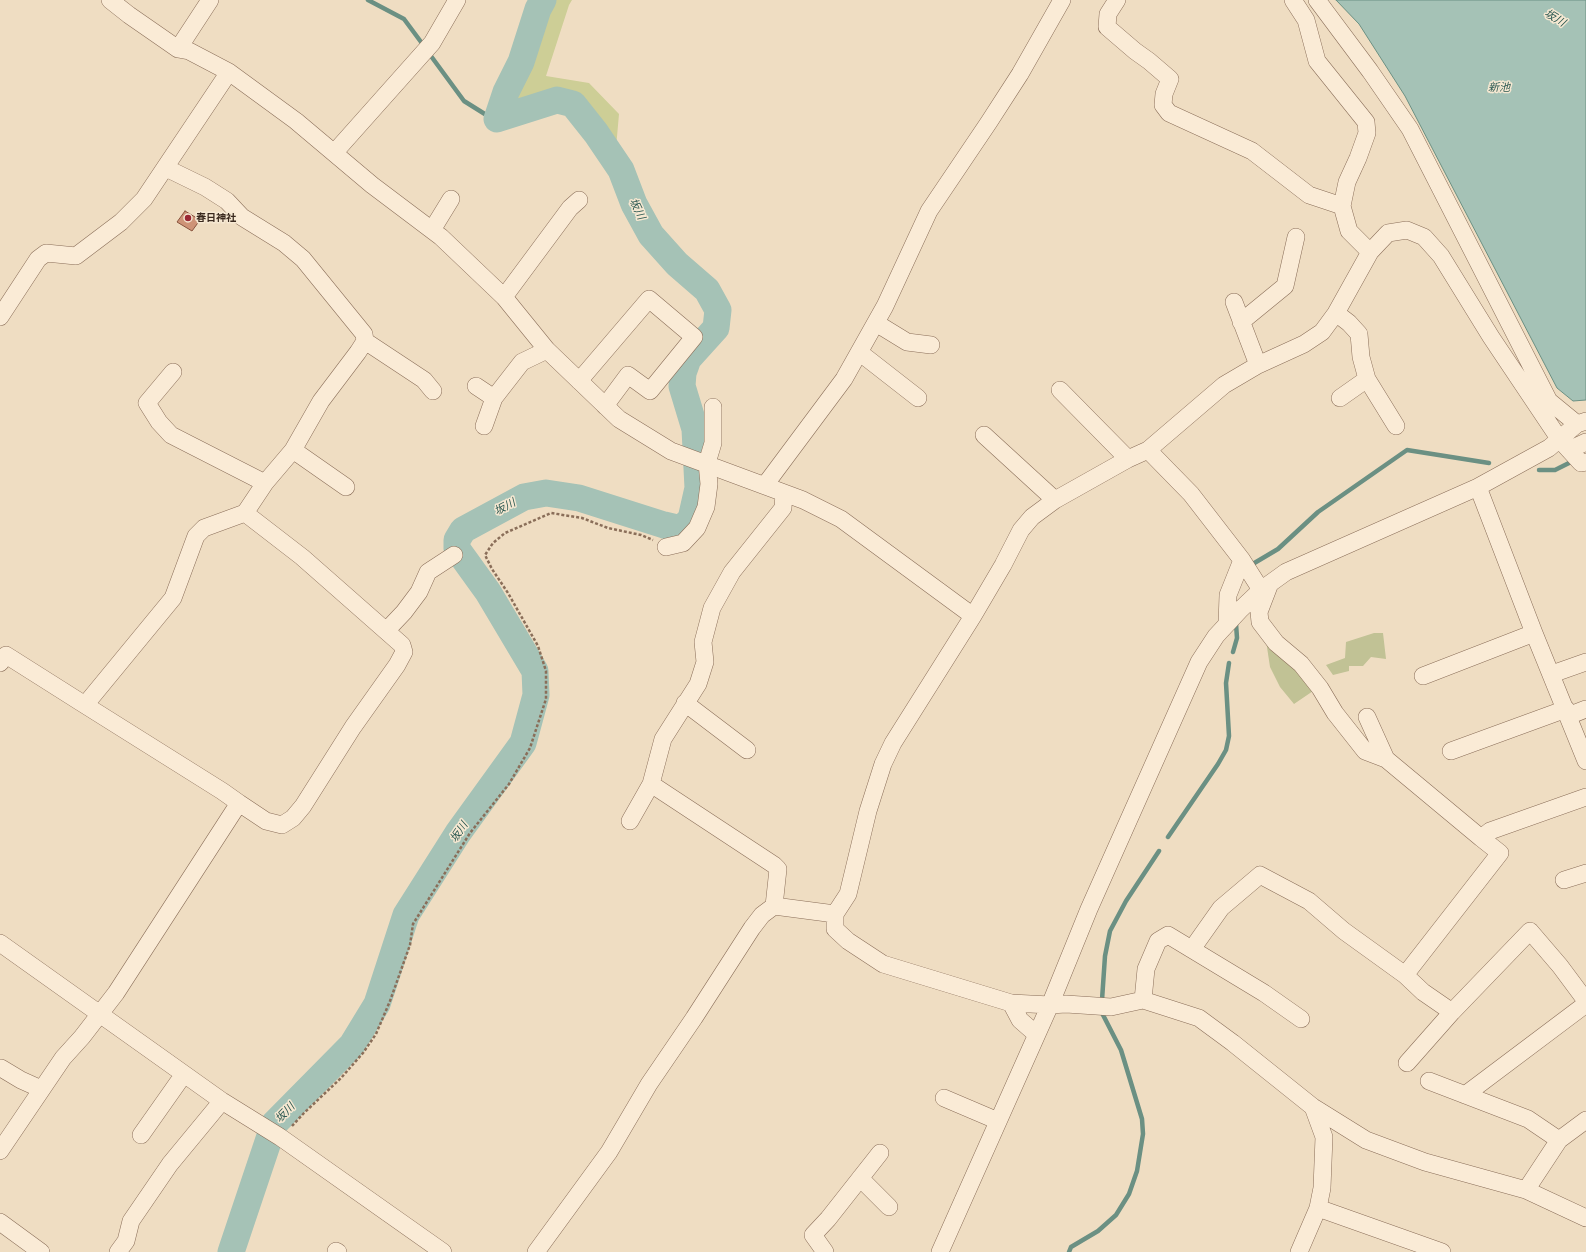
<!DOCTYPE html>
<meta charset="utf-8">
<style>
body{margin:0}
canvas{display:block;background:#efddc2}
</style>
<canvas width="1586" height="1252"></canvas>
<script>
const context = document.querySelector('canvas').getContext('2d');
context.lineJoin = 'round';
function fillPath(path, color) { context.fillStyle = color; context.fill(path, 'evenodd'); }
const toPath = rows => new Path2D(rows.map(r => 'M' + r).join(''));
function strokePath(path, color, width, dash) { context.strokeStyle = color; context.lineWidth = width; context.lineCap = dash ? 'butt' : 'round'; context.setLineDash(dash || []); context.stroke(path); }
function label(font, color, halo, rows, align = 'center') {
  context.font = font + ' "Crimson Pro","Noto Sans JP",serif'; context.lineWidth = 3; context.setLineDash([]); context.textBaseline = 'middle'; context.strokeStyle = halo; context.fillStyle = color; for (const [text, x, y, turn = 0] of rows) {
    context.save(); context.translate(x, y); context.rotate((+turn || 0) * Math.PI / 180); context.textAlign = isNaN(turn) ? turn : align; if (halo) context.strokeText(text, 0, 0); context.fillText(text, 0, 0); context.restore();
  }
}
const green = toPath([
 [551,0,572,0,569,5,546,76,589,83,619,114,616,148,585,109,566,94,509,109,546,9]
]);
const cemetery = toPath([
 [1374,633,1383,633,1386,659,1371,657,1363,666,1349,666,1349,671,1333,675,1326,665,1345,658,1346,642],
 [1265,634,1316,689,1294,704,1280,687,1270,667]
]);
const water = toPath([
 [1336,0,1586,0,1586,400,1573,401,1557,388,1405,96,1359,24,1336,0]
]);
const stream = toPath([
 [368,0,404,19,424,46],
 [428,52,464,101,488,116,497,119],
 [1539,470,1555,470,1569,463],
 [1251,565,1278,549,1318,512,1407,450,1489,463],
 [1233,652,1237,638,1236,624],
 [1168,837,1218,764,1226,750,1229,736,1226,683,1229,663],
 [1102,1000,1105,956,1110,931,1126,901,1159,851],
 [1069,1252,1071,1247,1098,1231,1116,1215,1129,1194,1137,1171,1143,1134,1142,1119,1121,1050,1102,1013]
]);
const river = toPath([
 [231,1252,274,1124,352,1045,377,1004,406,915,458,833,523,743,536,695,535,671,488,592,457,549,457,540,463,530,524,497,546,493,579,498,664,525,681,529,691,519,698,488,695,429,682,386,683,373,688,359,716,328,718,310,707,290,677,264,651,235,634,204,621,170,596,133,573,104,557,100,497,119,506,92,521,62,538,9,543,0]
]);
const building = toPath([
 [185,211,200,220,192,231,177,222,185,211]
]);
const path = toPath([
 [292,1126,304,1113,341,1078,363,1053,376,1034,390,1001,410,945,413,924,470,833,509,784,530,748,546,699,546,671,538,646,508,593,492,569,485,555,493,543,505,533,551,513,582,518,608,528,641,535,653,540]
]);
const street = toPath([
 [110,0,129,15,178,49,189,51,229,72,296,121,372,185,441,237,504,297,547,350,619,419,671,451,803,500,841,519,973,616],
 [1117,0,1108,14,1107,27,1135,51,1149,61,1170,79,1164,94,1163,105,1169,113,1252,151,1309,195,1342,206],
 [1293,0,1306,20,1317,61,1366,122,1367,133,1358,158,1347,182,1342,206,1349,231,1370,252],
 [1317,0,1370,71,1410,129,1549,401,1577,424],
 [178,49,210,0],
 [334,153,432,43,457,0],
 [432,230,451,199],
 [504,297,570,208,579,200],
 [1234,302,1258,365],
 [1336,313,1349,323,1359,334,1361,357,1367,379,1396,426],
 [0,317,38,259,46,253,76,256,121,222,144,199,229,72],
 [1241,322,1285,286,1296,237],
 [876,323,907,342,931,345],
 [365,341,424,380,433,391],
 [859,352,918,398],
 [173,372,147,403,159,422,171,435,265,483],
 [579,381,649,299,694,337,650,391,628,375,605,406],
 [476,386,494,398],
 [1060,390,1128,459],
 [1340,398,1367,379],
 [484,426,494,398,522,362,547,350],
 [984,435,1055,500],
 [293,450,346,487],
 [1148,450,1191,494,1242,560,1228,595,1227,624],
 [1569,450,1586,442],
 [765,485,844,379,885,306,929,211,989,122,1020,74,1062,0],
 [1478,487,1534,633,1586,761],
 [666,547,683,543,697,528,706,507,709,484,707,463,713,443,713,407],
 [1242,560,1261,590],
 [1269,586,1259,612,1260,622,1276,643,1301,664,1320,688,1335,713,1365,751,1386,759,1481,838],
 [386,631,404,612,419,592,428,572,454,555],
 [0,663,6,655,85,705],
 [1552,674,1586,662],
 [1423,676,1534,633],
 [685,703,747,750],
 [1568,716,1586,709],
 [1367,717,1386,759],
 [1451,751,1566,709],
 [239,803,222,791,85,705,173,598,196,536,204,528,245,513],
 [630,821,651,784],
 [1564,880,1586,873],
 [774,906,778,869,774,865,651,784,663,739,698,684,705,662,703,642,712,608,732,572,783,508,784,493],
 [835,914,835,929,848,941,883,964,1011,1003,1050,1005,1066,1004,1111,1007,1143,1000,1199,1018,1233,1043,1313,1107,1366,1140,1425,1162,1526,1190,1586,1218],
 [0,943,222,1101,280,1137,443,1252],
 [1192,949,1221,908,1260,875,1309,901,1344,931,1405,975,1423,992,1452,1012],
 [1405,975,1500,853,1481,838,1490,831,1586,797],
 [1143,1000,1146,969,1158,941,1168,935,1264,993,1301,1019],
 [1011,1003,1020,1020,1036,1034],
 [1407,1063,1452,1012,1530,931,1560,966,1586,1001],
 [1,1068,21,1080,41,1089],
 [1429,1081,1528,1119,1559,1140],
 [1465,1095,1586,1004],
 [944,1098,998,1121],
 [141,1135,184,1074],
 [0,1151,63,1058,82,1037,116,993,239,803,266,821,282,825,293,818,303,806,353,727,397,665,404,652,402,645,302,557,245,513,265,483,293,450,321,401,358,352,365,341,364,334,303,259,284,243,242,217,227,201,205,187,166,168],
 [860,1178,889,1207],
 [1526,1190,1559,1140,1586,1120],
 [1318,1208,1442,1252],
 [0,1222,41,1252],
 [336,1251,338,1252],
 [118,1252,126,1241,131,1221,170,1164,222,1101],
 [536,1252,609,1152,649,1084,694,1018,752,928,762,915,774,906,835,914,848,894,868,811,883,764,893,743,973,616,1003,565,1021,530,1032,517,1055,500,1128,459,1148,450,1224,385,1258,365,1304,344,1322,332,1336,313,1370,252,1388,233,1407,230,1424,237,1441,256,1491,337,1560,440,1581,463,1586,462],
 [825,1252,813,1235,828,1219,880,1153],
 [940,1252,1050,1005,1089,909,1199,662,1216,636,1241,609,1261,590,1286,572,1478,487,1549,448,1577,424,1586,421],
 [1299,1252,1318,1208,1322,1188,1324,1137,1313,1107]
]);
const markers = [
 [188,218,4,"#9a2733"]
];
const poiNames = [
 ["春日神社",196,218]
];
const waterNames = [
 ["坂川",1555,18,31],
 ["新池",1499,88],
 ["坂川",637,209,64],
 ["坂川",505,507,-28],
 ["坂川",459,832,-56],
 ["坂川",285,1113,-46]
];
fillPath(green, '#cdce96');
fillPath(cemetery, '#c1c295');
fillPath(water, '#a5c2b6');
strokePath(water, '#6b9083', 1);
strokePath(stream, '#6b9083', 4.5);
strokePath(river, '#a5c2b6', 27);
fillPath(building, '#ce9377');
strokePath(building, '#89543e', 1);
strokePath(street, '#8a6e59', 18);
strokePath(path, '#8a6e59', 2.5, [3, 2]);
strokePath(street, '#faebd6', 17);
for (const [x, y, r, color] of markers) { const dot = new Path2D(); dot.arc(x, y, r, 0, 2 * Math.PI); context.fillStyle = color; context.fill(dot); strokePath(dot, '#f6e8d2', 1.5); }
label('bold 10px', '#39281d', '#f6e8d2', poiNames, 'left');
label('italic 11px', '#2c5952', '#f6e8d2', waterNames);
</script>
